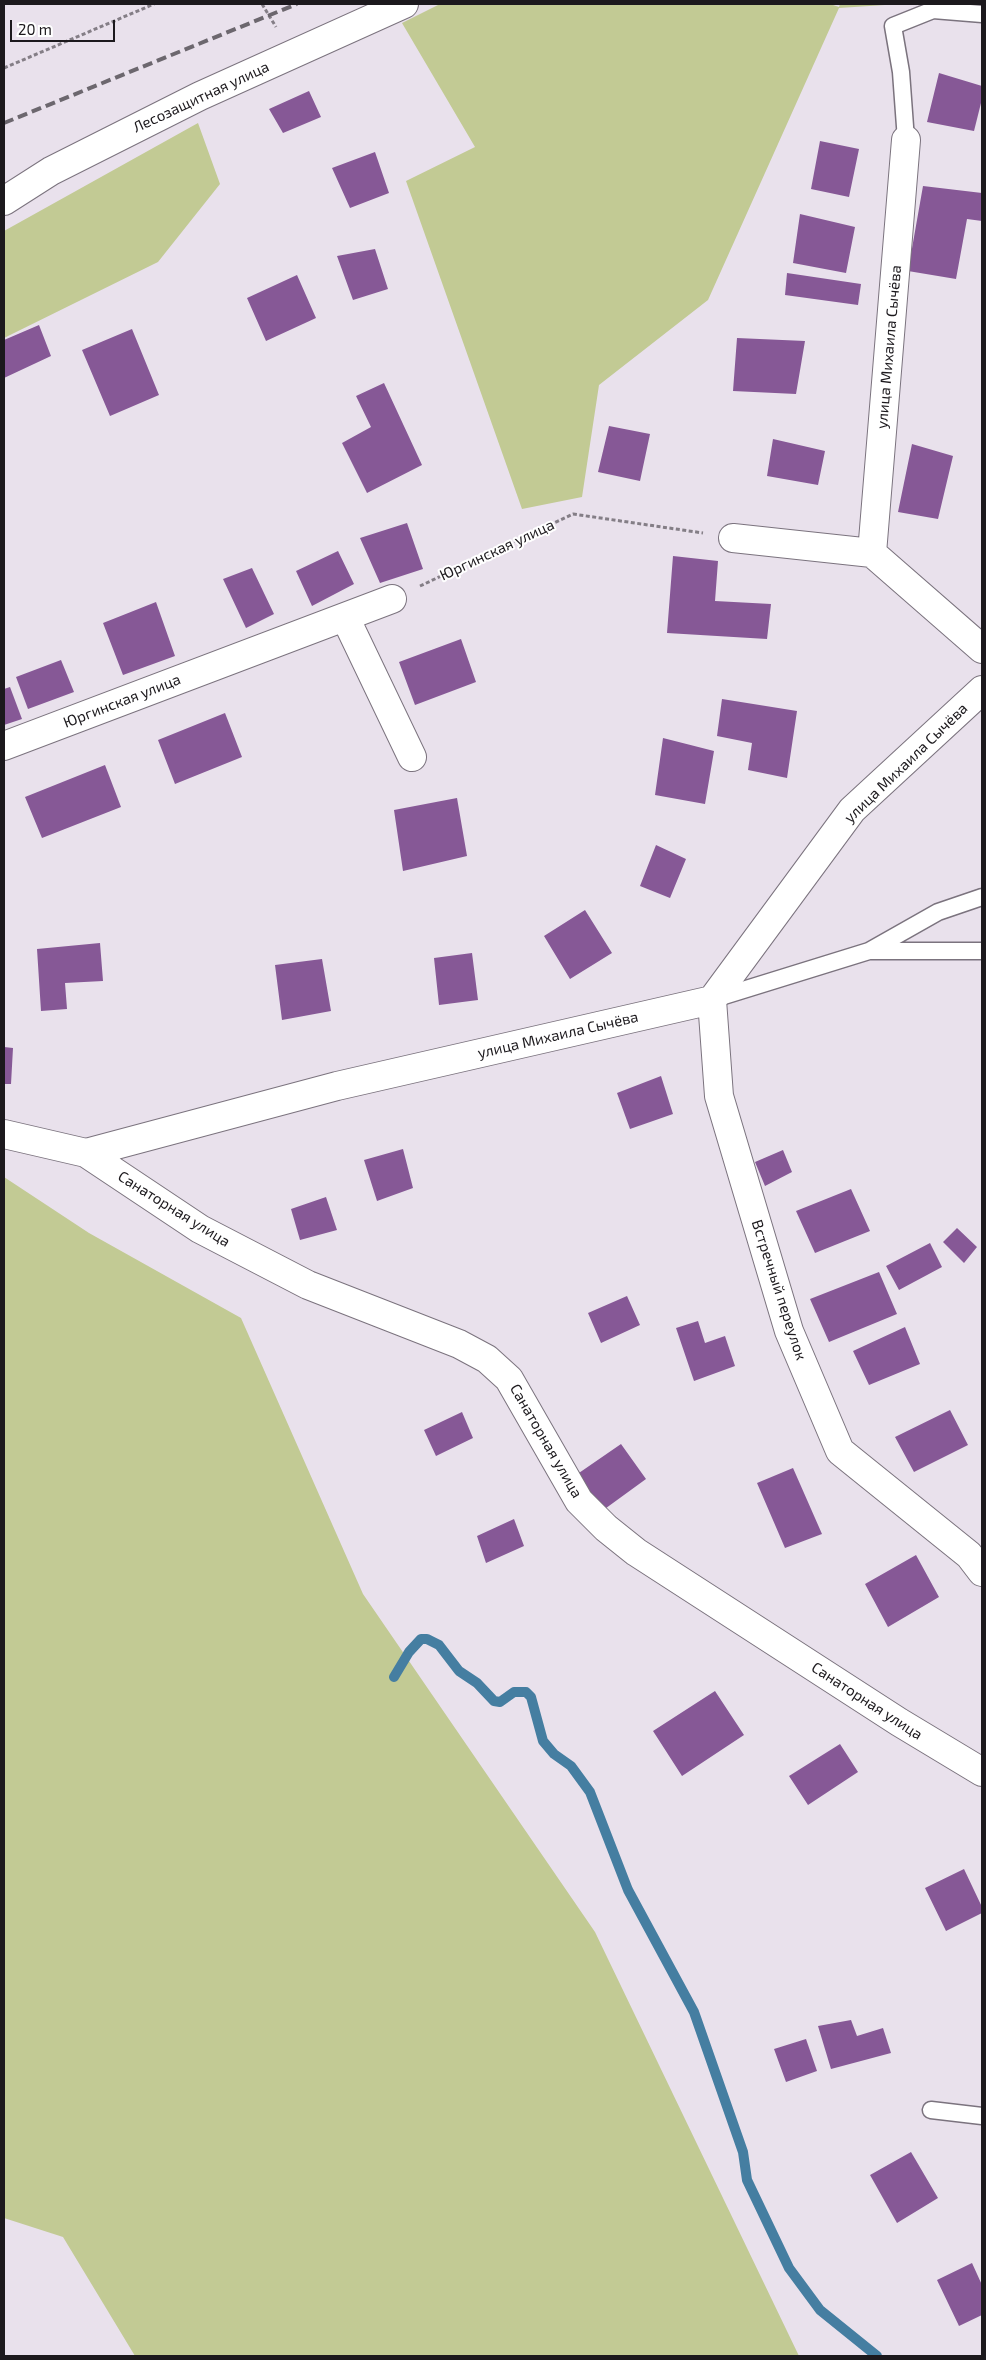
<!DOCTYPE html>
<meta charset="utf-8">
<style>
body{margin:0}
#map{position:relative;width:986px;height:2360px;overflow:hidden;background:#e9e1ec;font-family:"Exo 2",sans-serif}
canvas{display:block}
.frame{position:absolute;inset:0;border:5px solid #1c191d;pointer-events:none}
.scale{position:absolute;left:10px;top:20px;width:105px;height:22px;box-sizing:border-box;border:2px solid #1c191d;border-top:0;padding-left:6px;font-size:15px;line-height:18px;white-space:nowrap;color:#1c191d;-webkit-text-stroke:4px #fff;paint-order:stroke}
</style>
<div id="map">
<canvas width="986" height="2360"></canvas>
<div class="frame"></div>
<div class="scale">20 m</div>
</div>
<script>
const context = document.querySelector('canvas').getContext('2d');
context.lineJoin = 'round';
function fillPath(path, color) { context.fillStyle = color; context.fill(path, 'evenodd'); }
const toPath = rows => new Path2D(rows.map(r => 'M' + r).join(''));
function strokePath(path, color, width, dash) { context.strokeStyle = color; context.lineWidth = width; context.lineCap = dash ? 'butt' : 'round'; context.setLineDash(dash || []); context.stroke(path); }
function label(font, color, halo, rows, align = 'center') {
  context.font = font + ' "Exo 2",sans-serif'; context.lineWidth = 4; context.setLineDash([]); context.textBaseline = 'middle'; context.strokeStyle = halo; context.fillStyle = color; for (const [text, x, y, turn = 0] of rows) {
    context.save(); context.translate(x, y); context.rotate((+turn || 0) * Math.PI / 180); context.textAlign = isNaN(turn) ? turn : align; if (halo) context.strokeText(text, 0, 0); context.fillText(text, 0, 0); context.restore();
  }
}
const green = toPath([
 [440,4,830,4,839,7,840,4,900,4,839,8,708,300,599,385,582,497,522,509,406,181,475,147,402,23],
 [198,123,220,184,158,262,4,338,4,231],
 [4,1177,89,1233,241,1318,363,1594,595,1932,799,2356,135,2356,63,2237,4,2218]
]);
const stream = toPath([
 [394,1677,409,1652,421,1639,427,1639,439,1645,459,1671,477,1683,494,1701,500,1702,514,1692,526,1692,531,1697,543,1741,554,1754,571,1766,590,1792,628,1890,694,2012,743,2152,747,2180,789,2268,820,2310,877,2356]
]);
const building = toPath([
 [939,73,982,86,982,99,974,131,927,122],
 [309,91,321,117,283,133,269,109],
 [820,141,859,149,849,197,811,189],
 [375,152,389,193,350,208,332,168],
 [923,186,982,193,982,221,967,219,956,279,908,271],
 [800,214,855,227,846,273,793,263],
 [375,249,388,289,353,300,337,256],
 [787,273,861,284,858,305,785,295],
 [297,275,316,318,266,341,247,298],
 [39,325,51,356,4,378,4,340],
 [132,329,159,395,110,416,82,350],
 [737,338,805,341,796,394,733,391],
 [384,383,422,465,367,493,342,443,371,427,356,396],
 [609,426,650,434,640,481,598,472],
 [773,439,825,451,818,485,767,476],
 [912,444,953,456,938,519,898,512],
 [407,523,423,569,380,583,360,538],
 [338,551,354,584,312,606,296,571],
 [673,556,718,561,715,601,771,604,767,639,667,633],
 [252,568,274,614,246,628,223,579],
 [156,602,175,656,123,675,103,623],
 [461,639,476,682,415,705,399,662],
 [61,660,74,692,28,709,16,677],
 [10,687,22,719,4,725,4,689],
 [722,699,797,711,787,778,748,770,752,743,717,736],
 [225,713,242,757,175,784,158,740],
 [663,738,714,751,705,804,655,795],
 [105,765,121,807,42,838,25,797],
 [457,798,467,856,403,871,394,810],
 [656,845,686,859,670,898,640,886],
 [585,910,612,953,570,979,544,936],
 [100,943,103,981,65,983,67,1009,41,1011,37,949],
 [472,953,478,1000,439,1005,434,958],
 [322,959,331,1011,282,1020,275,965],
 [4,1047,13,1048,11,1084,4,1084],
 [661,1076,673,1114,630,1129,617,1093],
 [403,1149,413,1188,377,1201,364,1160],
 [783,1150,792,1172,765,1186,755,1162],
 [851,1189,870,1231,815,1253,796,1211],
 [326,1197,337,1230,300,1240,291,1209],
 [957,1228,977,1247,964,1263,943,1242],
 [930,1243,942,1267,899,1290,886,1266],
 [879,1272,897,1314,829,1342,810,1299],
 [627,1296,640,1325,601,1343,588,1313],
 [698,1321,705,1343,725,1336,735,1366,694,1381,676,1328],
 [905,1327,920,1364,869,1385,853,1351],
 [950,1410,968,1445,914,1472,895,1437],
 [462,1412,473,1438,436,1456,424,1430],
 [621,1444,646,1479,602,1511,576,1475],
 [793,1468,822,1534,785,1548,757,1483],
 [514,1519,524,1546,486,1563,477,1536],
 [916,1555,939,1597,888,1627,865,1584],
 [715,1691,744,1735,682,1776,653,1731],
 [840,1744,858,1772,808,1805,789,1776],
 [964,1869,982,1907,982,1913,946,1931,925,1888],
 [851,2020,857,2036,883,2028,891,2053,831,2069,818,2026],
 [806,2039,817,2071,786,2082,774,2049],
 [911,2152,938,2198,897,2223,870,2175],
 [972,2263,982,2285,982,2315,959,2326,937,2280]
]);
const path = toPath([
 [262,4,276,27],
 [4,68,154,4],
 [420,586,573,514,703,533]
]);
const lane = toPath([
 [906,140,901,72,893,26,933,10,982,14],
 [872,951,982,951],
 [714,999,869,951,938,912,982,897],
 [931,2110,982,2116]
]);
const street = toPath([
 [4,201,51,171,200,96,404,4],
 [733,538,872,553,982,649],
 [872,553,906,140],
 [345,617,412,757],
 [4,746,392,599],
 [712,1000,719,1096,789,1331,840,1451,969,1555,982,1572],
 [4,1134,86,1153,337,1086,712,1000,852,810,982,690],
 [86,1153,200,1229,308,1285,459,1344,487,1359,509,1379,579,1501,606,1528,636,1552,899,1722,982,1772]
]);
const rail = toPath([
 [4,123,297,4]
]);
const streetNames = [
 ["Лесозащитная улица",201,97,-25],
 ["улица Михаила Сычёва",889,347,-85],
 ["Юргинская улица",497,550,-25],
 ["Юргинская улица",122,701,-21],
 ["улица Михаила Сычёва",906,763,-44],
 ["улица Михаила Сычёва",558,1035,-13],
 ["Санаторная улица",174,1209,32],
 ["Встречный переулок",779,1290,72],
 ["Санаторная улица",546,1441,60],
 ["Санаторная улица",867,1701,33]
];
fillPath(green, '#c2ca94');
strokePath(stream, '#457ea1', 10);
fillPath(building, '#865896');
strokePath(lane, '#7b737e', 19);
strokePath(street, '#7b737e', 30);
strokePath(path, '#847e86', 3, [4, 2.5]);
strokePath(lane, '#fff', 16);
strokePath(street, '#fff', 28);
strokePath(rail, '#6c676e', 4, [10, 5]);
label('15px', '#1c191d', '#fff', streetNames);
</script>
